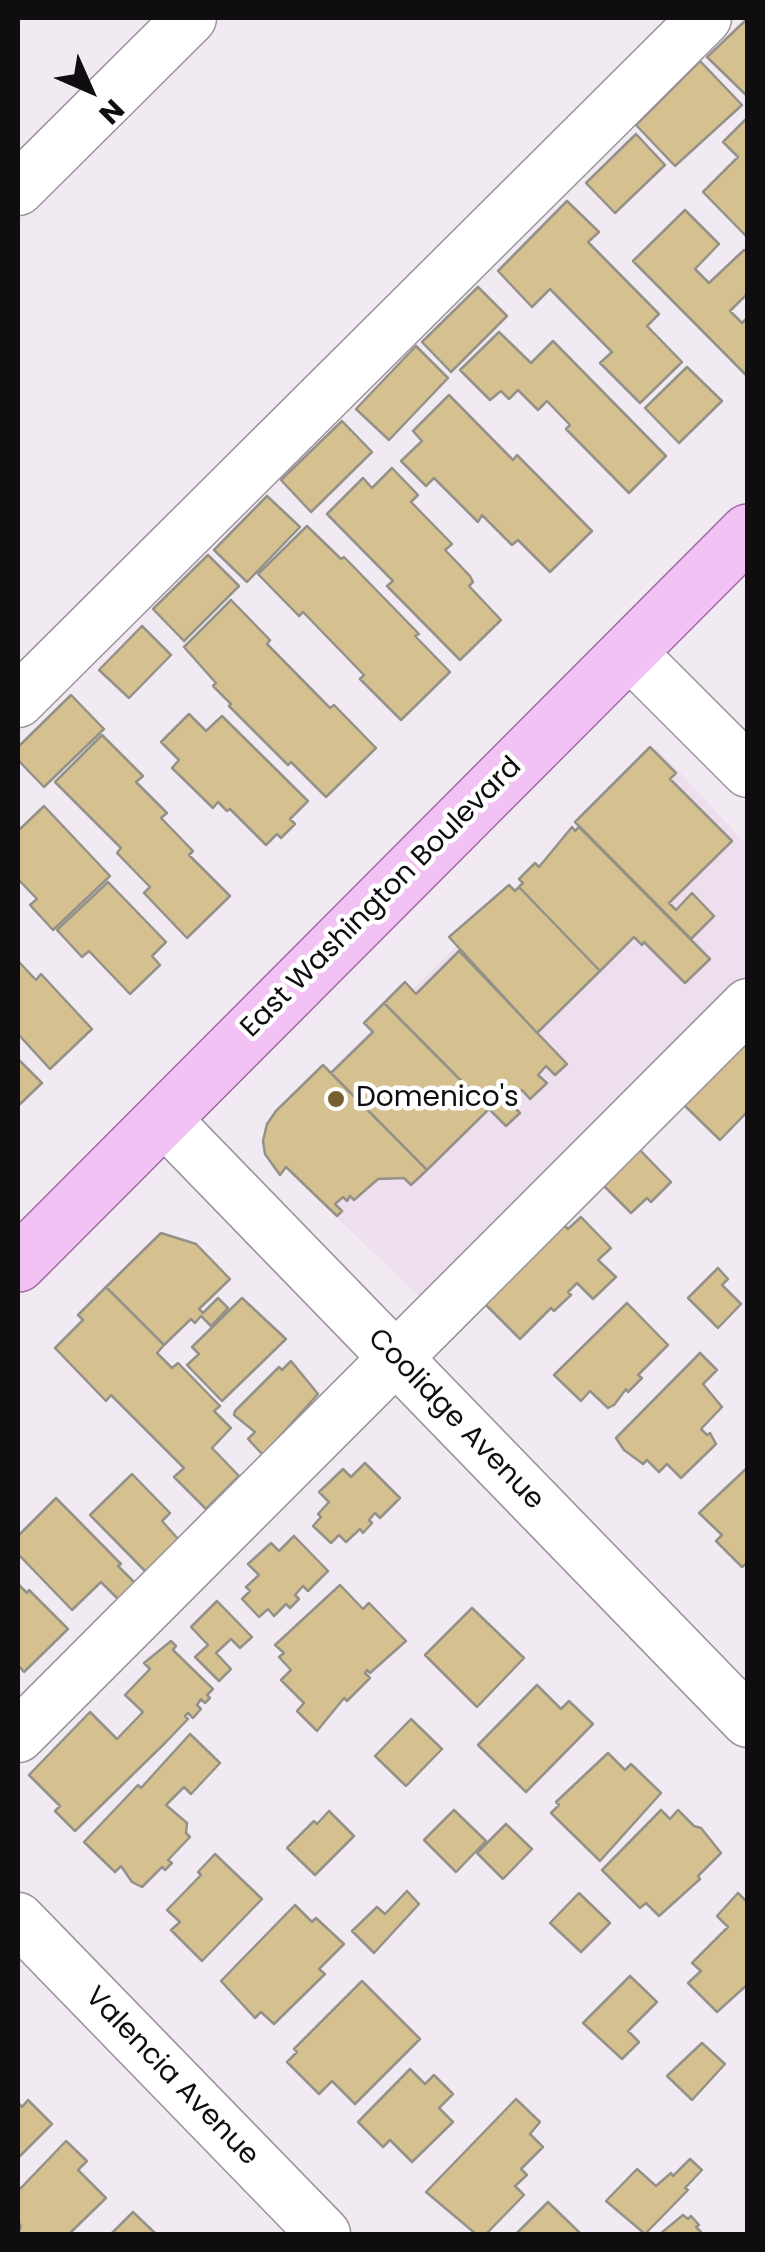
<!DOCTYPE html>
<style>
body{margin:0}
#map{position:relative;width:765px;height:2252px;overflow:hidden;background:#f2eaf2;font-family:Poppins,sans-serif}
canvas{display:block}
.frame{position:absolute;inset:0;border:20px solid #100d10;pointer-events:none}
.north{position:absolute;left:40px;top:40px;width:100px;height:100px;-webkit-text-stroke:8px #fff;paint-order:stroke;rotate:135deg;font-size:28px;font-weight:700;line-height:40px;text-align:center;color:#100d10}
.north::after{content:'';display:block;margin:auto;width:35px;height:45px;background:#100d10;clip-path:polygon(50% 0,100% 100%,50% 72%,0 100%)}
</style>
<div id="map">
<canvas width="765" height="2252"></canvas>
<div class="frame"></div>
<div class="north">N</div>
</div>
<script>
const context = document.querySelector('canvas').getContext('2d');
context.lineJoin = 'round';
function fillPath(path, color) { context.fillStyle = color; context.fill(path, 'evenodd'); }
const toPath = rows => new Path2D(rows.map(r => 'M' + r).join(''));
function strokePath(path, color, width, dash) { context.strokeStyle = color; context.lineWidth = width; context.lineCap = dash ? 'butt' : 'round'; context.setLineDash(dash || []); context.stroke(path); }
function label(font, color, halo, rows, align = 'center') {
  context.font = font + ' Poppins,sans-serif'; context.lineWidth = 9; context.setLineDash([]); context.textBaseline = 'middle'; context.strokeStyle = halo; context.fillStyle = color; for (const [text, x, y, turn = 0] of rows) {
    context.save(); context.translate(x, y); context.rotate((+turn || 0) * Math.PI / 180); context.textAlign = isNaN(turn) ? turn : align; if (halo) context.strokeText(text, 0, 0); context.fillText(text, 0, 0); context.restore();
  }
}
const built = toPath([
 [657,748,747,845,747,975,425,1302,278,1161,276,1124]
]);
const building = toPath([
 [748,18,748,94,746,95,707,57,748,18],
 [700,61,742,105,675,166,636,125,700,61],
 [745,120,748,122,747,237,703,192,738,157,723,142,745,120],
 [636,134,665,165,615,213,586,183,636,134],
 [567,201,599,232,588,242,659,314,647,326,682,362,640,403,600,363,612,352,550,289,532,307,498,271,567,201],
 [685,210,719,244,695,269,709,283,744,250,748,253,748,293,730,311,742,323,748,317,748,377,633,261,685,210],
 [478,287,507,316,451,372,422,342,478,287],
 [499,332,531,363,553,341,666,456,629,493,566,429,570,425,547,401,538,410,518,390,509,399,501,391,490,400,460,370,499,332],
 [416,346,448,378,389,440,356,409,416,346],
 [687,367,722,401,679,443,645,408,687,367],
 [449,395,513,460,517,455,592,531,550,572,518,540,512,545,482,515,478,522,434,478,426,486,401,461,422,441,413,431,449,395],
 [342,421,372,452,311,512,281,480,342,421],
 [392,468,418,495,411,502,452,544,445,550,470,576,473,582,469,586,501,620,460,660,387,586,393,581,327,514,363,478,372,488,392,468],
 [267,496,300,527,247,582,214,550,267,496],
 [307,526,341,559,344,557,419,634,415,636,450,672,401,720,360,679,364,675,303,612,299,616,258,574,307,526],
 [208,555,239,586,184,641,153,609,208,555],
 [231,600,270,640,267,644,330,708,334,705,376,748,326,797,291,762,288,765,229,706,231,704,213,686,216,683,184,647,231,600],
 [142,626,171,655,129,698,99,670,142,626],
 [71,695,104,729,44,787,18,760,18,747,71,695],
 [189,714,206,731,222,716,308,801,290,819,295,824,281,838,277,834,266,845,230,809,227,811,218,802,213,808,172,768,179,760,161,742,189,714],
 [102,735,143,776,136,782,167,813,161,818,193,851,189,855,230,896,187,938,144,893,150,887,117,853,121,848,55,782,102,735],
 [650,747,676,773,670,779,732,841,669,903,676,910,692,893,714,916,691,939,575,822,650,747],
 [44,806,110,876,53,930,30,905,37,899,18,879,18,831,44,806],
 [572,827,575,831,579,827,710,959,685,983,644,942,642,945,634,937,600,971,519,887,523,883,519,879,535,863,539,867,572,827],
 [108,882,166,942,152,956,160,965,130,994,89,951,82,957,57,930,108,882],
 [509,885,515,891,519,887,600,971,537,1033,449,937,509,885],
 [459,951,567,1064,555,1075,546,1066,538,1075,547,1083,530,1099,522,1090,510,1103,520,1113,506,1126,384,1003,405,982,416,994,459,951],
 [18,961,36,980,41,974,92,1029,50,1069,18,1034,18,961],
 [384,1003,489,1109,427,1170,331,1073,373,1032,364,1023,384,1003],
 [748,1036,748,1111,720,1140,683,1104,748,1036],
 [18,1059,42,1083,18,1106,18,1059],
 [323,1065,427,1170,411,1185,404,1178,378,1179,354,1200,350,1196,347,1201,343,1197,335,1204,342,1211,337,1216,286,1167,280,1175,265,1154,263,1141,267,1124,276,1111,323,1065],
 [637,1147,671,1182,651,1202,647,1198,631,1213,601,1183,637,1147],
 [581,1217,611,1248,598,1260,616,1277,593,1299,577,1283,568,1292,571,1295,554,1311,551,1308,520,1339,485,1304,564,1225,568,1229,581,1217],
 [161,1233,196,1244,230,1279,199,1309,203,1313,218,1298,228,1308,211,1326,201,1316,195,1323,191,1319,164,1345,106,1287,161,1233],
 [718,1268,728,1279,722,1285,741,1304,718,1328,688,1298,718,1268],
 [106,1287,164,1345,157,1353,172,1368,178,1363,220,1406,214,1411,231,1428,212,1448,239,1476,206,1509,174,1477,184,1468,111,1395,106,1401,55,1348,83,1320,78,1315,106,1287],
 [242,1298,286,1339,222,1401,187,1365,199,1354,192,1347,242,1298],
 [627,1303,668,1345,638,1375,642,1378,628,1392,626,1389,614,1405,608,1408,590,1391,581,1401,554,1375,627,1303],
 [700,1353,717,1370,703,1384,722,1407,701,1429,707,1435,710,1433,716,1444,681,1478,667,1464,659,1472,647,1460,643,1464,624,1450,616,1438,700,1353],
 [291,1361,318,1394,263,1455,248,1439,255,1432,234,1415,235,1411,279,1367,282,1370,291,1361],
 [365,1463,400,1498,380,1518,375,1513,369,1520,372,1523,363,1533,360,1529,346,1542,339,1535,331,1543,313,1526,321,1517,318,1514,329,1502,319,1492,343,1469,351,1477,365,1463],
 [748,1467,748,1562,742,1567,716,1541,722,1535,699,1513,748,1467],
 [132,1474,170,1513,162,1521,179,1540,146,1572,90,1515,132,1474],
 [56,1498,121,1564,118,1566,136,1584,119,1600,101,1582,72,1610,18,1554,18,1536,56,1498],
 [294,1536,328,1571,308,1591,303,1586,295,1595,299,1599,290,1608,286,1604,274,1616,268,1609,259,1617,242,1599,250,1591,246,1587,259,1575,248,1564,271,1543,279,1551,294,1536],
 [18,1584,27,1593,29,1590,68,1629,24,1672,18,1665,18,1584],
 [340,1585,363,1609,369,1603,406,1641,370,1673,367,1670,365,1673,370,1678,347,1701,344,1698,317,1731,297,1711,304,1703,281,1680,291,1670,279,1657,284,1653,275,1645,340,1585],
 [217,1601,252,1637,240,1648,231,1639,216,1653,231,1669,219,1681,195,1657,208,1645,191,1627,217,1601],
 [472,1608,524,1658,477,1707,425,1655,472,1608],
 [171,1641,176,1646,173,1650,213,1689,207,1695,210,1698,205,1703,201,1699,197,1705,201,1709,193,1718,188,1713,185,1716,188,1719,166,1742,75,1831,55,1811,60,1806,29,1775,90,1712,117,1739,143,1712,125,1695,150,1669,144,1663,171,1641],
 [537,1685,561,1709,569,1701,593,1724,526,1792,478,1745,537,1685],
 [411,1719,442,1749,406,1786,375,1756,411,1719],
 [190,1734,220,1763,191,1794,184,1787,166,1805,187,1823,186,1833,190,1837,168,1860,172,1863,165,1870,162,1867,142,1887,132,1882,121,1866,115,1872,84,1842,138,1785,141,1788,190,1734],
 [608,1753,625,1770,631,1764,661,1793,600,1861,551,1813,559,1805,556,1802,608,1753],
 [454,1810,486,1841,456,1872,424,1840,454,1810],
 [661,1810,670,1819,678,1810,694,1826,701,1828,721,1853,698,1876,700,1879,659,1916,646,1903,640,1908,602,1870,661,1810],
 [329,1811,354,1836,315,1875,287,1848,314,1821,317,1824,329,1811],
 [506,1824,532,1849,503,1879,477,1853,506,1824],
 [215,1854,262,1899,202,1961,171,1930,180,1922,167,1910,201,1875,198,1872,215,1854],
 [407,1891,419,1904,374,1953,352,1931,377,1907,385,1914,407,1891],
 [579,1893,610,1923,581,1952,550,1923,579,1893],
 [738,1893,748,1903,748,1984,717,2012,688,1983,701,1971,692,1963,728,1927,717,1916,738,1893],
 [295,1905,312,1922,316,1918,344,1944,319,1969,325,1974,274,2024,261,2012,255,2018,221,1981,295,1905],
 [630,1976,657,2002,628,2031,639,2042,622,2059,583,2023,630,1976],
 [362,1981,420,2039,355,2104,332,2081,319,2094,287,2062,297,2052,294,2049,362,1981],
 [702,2043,725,2064,692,2100,667,2076,702,2043],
 [410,2069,425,2084,434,2075,453,2094,439,2108,453,2122,412,2162,390,2140,383,2147,358,2122,410,2069],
 [516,2099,540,2122,530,2134,543,2147,521,2169,527,2175,515,2186,524,2195,486,2234,476,2234,426,2192,516,2099],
 [28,2100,52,2124,18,2158,18,2102,22,2107,28,2100],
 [66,2141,87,2161,78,2170,106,2198,69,2234,18,2234,21,2226,18,2222,18,2191,66,2141],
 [690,2159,702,2170,685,2188,688,2190,645,2234,606,2201,637,2169,656,2186,671,2173,673,2176,690,2159],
 [548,2202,581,2234,516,2234,548,2202],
 [133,2212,156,2234,111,2234,133,2212],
 [683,2215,688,2219,691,2216,699,2225,696,2227,701,2232,699,2234,660,2234,683,2215]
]);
const minor = toPath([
 [18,189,190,18],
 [628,651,748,771],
 [18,701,705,18],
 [163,1118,748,1721],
 [18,1736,748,1005],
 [18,1919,324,2234]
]);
const major = toPath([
 [18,1264,748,532]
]);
const markers = [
 [336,1099,10,"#74612f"]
];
const streetNames = [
 ["East Washington Boulevard",382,898,-45],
 ["Coolidge Avenue",455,1420,46],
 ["Valencia Avenue",171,2077,46]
];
const poiNames = [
 ["Domenico's",356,1099]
];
fillPath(built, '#eddfed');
fillPath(building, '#d5c18f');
strokePath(building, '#949188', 2.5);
strokePath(minor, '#9c949c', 55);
strokePath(major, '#9e68a1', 58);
strokePath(minor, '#fff', 52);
strokePath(major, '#f3c2f5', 55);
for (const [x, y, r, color] of markers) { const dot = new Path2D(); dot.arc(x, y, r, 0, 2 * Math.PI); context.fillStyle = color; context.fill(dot); strokePath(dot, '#fff', 4); }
label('28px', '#100d10', '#fff', streetNames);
label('28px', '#100d10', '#fff', poiNames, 'left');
</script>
